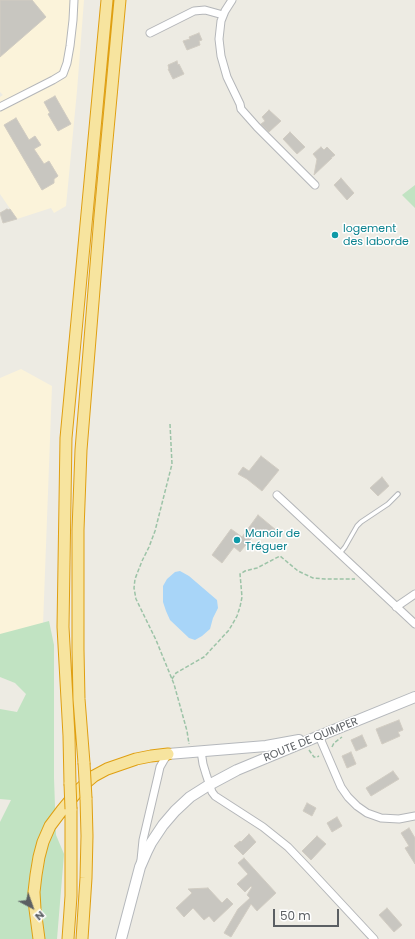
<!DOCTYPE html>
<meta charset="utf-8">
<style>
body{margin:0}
#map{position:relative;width:415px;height:939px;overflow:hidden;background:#edebe3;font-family:Poppins,sans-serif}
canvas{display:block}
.north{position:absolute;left:12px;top:887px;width:40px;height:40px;-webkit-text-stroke:3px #fff;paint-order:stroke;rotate:139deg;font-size:11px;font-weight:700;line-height:16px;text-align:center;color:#5b5f63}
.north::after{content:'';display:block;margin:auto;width:14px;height:18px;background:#5b5f63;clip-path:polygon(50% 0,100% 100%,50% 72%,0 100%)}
.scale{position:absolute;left:273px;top:909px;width:66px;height:18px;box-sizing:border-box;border:2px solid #5b5f63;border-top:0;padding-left:5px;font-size:12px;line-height:14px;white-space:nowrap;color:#5b5f63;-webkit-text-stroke:3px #fff;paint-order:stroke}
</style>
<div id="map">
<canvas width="415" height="939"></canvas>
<div class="north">N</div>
<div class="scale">50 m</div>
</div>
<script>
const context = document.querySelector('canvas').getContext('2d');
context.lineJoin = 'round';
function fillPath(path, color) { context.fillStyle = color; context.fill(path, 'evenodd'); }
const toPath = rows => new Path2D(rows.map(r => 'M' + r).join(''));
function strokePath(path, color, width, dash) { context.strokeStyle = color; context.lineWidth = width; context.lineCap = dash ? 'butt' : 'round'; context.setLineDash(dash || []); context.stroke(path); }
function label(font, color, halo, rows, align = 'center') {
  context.font = font + ' Poppins,sans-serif'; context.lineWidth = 3; context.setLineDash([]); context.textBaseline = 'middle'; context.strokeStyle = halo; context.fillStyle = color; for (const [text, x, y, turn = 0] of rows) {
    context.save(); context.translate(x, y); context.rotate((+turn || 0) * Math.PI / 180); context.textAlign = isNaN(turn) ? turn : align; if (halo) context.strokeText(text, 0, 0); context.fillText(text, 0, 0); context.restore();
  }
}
const commercial = toPath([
 [0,0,84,0,77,91,66,206,54,213,51,208,17,219,0,194,0,97,3,95,0,92],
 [21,369,52,386,43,625,0,638,0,378]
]);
const green = toPath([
 [415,185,415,208,402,195],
 [49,621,54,645,54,778,56,835,64,854,57,939,0,939,0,822,11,800,0,799,0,709,17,712,26,694,15,683,0,677,0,634]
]);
const water = toPath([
 [180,571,189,576,217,600,218,608,213,618,210,629,202,636,195,640,189,638,170,620,166,611,163,602,163,586,167,579,175,572]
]);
const building = toPath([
 [0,0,32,0,46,17,0,57,0,0],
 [199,33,202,40,199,41,200,45,187,50,183,41,190,39,189,37,199,33],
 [177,61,178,65,179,64,184,74,173,79,168,69,169,69,168,65,177,61],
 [55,96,71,124,58,131,48,114,50,113,44,102,55,96],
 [269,110,281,121,269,132,261,124,265,121,262,117,269,110],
 [16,118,29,140,35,136,41,145,34,149,44,164,49,161,58,176,54,179,54,183,42,190,4,125,16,118],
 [290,132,305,147,297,154,283,139,290,132],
 [321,147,324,150,327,147,335,155,331,158,332,158,314,175,317,159,313,154,321,147],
 [341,178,354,193,347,200,334,185,341,178],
 [7,209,8,210,10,209,17,219,3,223,0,213,7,209],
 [261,456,279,470,262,491,247,479,238,474,243,467,249,471,261,456],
 [382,477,389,486,378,496,370,488,382,477],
 [258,515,276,530,269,538,263,533,255,534,240,552,234,547,222,563,212,555,231,529,242,537,258,515],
 [399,720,403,730,398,732,400,736,382,744,376,729,399,720],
 [362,735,367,746,356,751,351,740,362,735],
 [351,752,356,764,347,768,342,756,351,752],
 [393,771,399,779,371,796,366,788,393,771],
 [307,803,316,808,312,816,303,811,307,803],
 [337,817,342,826,332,832,327,823,337,817],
 [409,828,415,838,415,864,405,848,409,846,401,833,409,828],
 [249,834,256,842,243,855,234,846,240,841,241,842,249,834],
 [317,836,326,844,311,860,302,851,317,836],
 [244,858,276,893,257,911,251,904,231,937,224,933,238,909,250,898,247,895,252,887,251,886,245,892,237,884,248,874,238,863,244,858],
 [208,888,222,903,227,898,233,904,214,922,209,916,204,920,193,908,184,917,176,908,192,893,188,889,208,888],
 [387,908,402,925,394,932,379,915,387,908]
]);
const path = toPath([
 [170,424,172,464,155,531,149,547,142,561,135,579,134,588,136,599,156,640,174,684,187,731,189,744],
 [172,679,176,673,204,657,229,630,237,616,240,607,242,597,240,574,245,571,257,568,280,556,298,571,313,578,325,579,355,579],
 [332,747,334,743,342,737],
 [309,750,314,757,317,757,319,756]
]);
const service = toPath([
 [340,553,345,547,357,526,361,522,388,504,398,494]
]);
const minor = toPath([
 [232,0,225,11,221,21,219,39,221,56,227,77,240,104,241,109,257,127,315,185],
 [150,33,194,11,205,10,223,15],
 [0,107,53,80,63,74,67,63,70,46,73,20,74,0],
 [277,495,415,624],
 [396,607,415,594],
 [319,736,341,787,348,797,357,806,367,813,381,818,399,819,415,816],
 [201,751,203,764,206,774,212,792,215,796,263,827,288,847,308,868,374,939],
 [141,860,143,840,158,776,160,767,164,760,168,754]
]);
const secondary = toPath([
 [168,754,266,746,299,740],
 [121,939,140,867,147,851,151,843,163,825,175,811,190,797,209,785,237,770,319,736,415,697]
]);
const trunk = toPath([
 [84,763,79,699,78,650,78,530,81,450,100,216,120,0],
 [70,784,69,736,63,627,66,438,107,0],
 [39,939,35,909,34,892,36,875,39,857,43,842,50,826,62,810,77,792,88,781,94,776,107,769,136,759,151,756,168,754],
 [68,939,71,896,71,809],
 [82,939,86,878,87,836,86,798]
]);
const trunkBridge = toPath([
 [84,763,86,798],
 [70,784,71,809]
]);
const markers = [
 [335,235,4,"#0f9aa8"],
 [237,540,4,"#0f9aa8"]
];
const cultureNames = [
 ["logement",343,229],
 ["des laborde",343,242],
 ["Manoir de",245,534],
 ["Tréguer",245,547]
];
const streetNames = [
 ["ROUTE DE QUIMPER",311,740,-22]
];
fillPath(commercial, '#fbf3da');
fillPath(green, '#c1e3c2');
fillPath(water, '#a8d5f8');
fillPath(building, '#c8c6c0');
strokePath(building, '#d1ccc2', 1);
strokePath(service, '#b4b6b9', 5.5);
strokePath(minor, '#b4b6b9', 9);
strokePath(secondary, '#b5b8bc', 12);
strokePath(trunk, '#df9f11', 13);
strokePath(path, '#9cc3a7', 1.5, [4, 2]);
strokePath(service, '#fff', 3.5);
strokePath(minor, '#fff', 7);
strokePath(secondary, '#fff', 10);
strokePath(trunk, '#f7e49f', 11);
strokePath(trunkBridge, '#df9f11', 13, []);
strokePath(trunkBridge, '#f7e49f', 11);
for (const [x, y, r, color] of markers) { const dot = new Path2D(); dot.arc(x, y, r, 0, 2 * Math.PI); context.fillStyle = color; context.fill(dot); strokePath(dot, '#fff', 1.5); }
label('11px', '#0d838f', '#fff', cultureNames, 'left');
label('11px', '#5b5f63', '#fff', streetNames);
</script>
